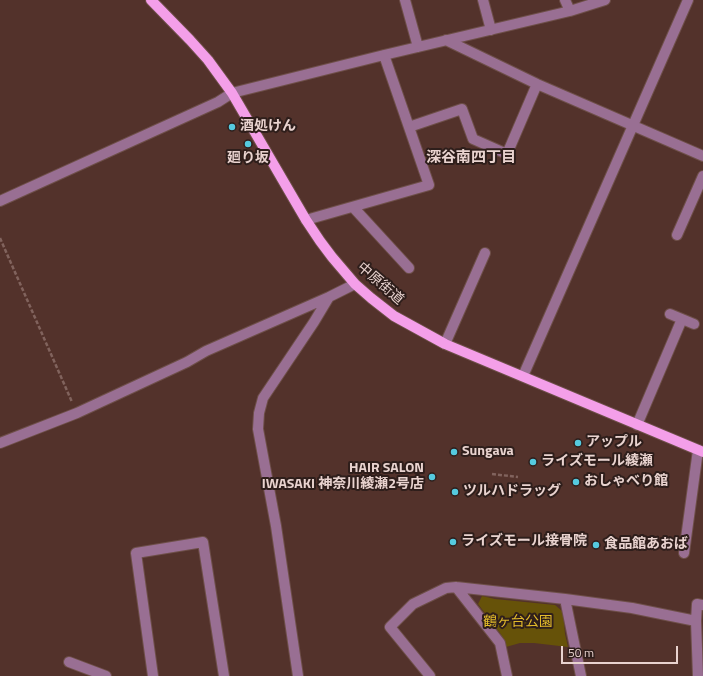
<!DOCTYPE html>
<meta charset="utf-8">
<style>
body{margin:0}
#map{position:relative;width:703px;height:676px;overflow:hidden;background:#53322b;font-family:"Titillium Web",sans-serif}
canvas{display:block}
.scale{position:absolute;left:561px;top:646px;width:117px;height:18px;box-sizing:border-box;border:2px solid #e9d3cf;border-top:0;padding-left:5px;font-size:12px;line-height:14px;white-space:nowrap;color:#e9d3cf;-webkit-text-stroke:3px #2e1e1b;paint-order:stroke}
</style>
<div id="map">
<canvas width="703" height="676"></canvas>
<div class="scale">50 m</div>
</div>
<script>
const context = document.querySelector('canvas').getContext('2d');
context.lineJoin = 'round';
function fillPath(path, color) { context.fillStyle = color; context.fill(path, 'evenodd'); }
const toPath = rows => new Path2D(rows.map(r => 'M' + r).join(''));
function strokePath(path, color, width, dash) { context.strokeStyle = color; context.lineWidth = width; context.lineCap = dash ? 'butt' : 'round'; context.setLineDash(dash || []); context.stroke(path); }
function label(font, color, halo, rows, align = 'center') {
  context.font = font + ' "Titillium Web","Noto Sans JP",sans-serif'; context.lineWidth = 4; context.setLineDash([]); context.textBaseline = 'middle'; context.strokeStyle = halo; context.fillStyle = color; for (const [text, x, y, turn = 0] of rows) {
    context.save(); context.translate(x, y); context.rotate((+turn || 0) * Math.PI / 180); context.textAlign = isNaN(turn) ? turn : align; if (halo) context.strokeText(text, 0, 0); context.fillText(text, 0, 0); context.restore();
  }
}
const green = toPath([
 [482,596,495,599,555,605,562,611,563,614,565,634,568,647,534,643,520,643,506,647,505,641,500,633,478,604]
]);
const path = toPath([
 [0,238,72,402],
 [492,474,518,477]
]);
const minor = toPath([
 [405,0,418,47],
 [483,0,491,30],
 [565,0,570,11],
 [446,40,537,84,703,156],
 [409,127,462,109,473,139,507,154,537,84],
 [0,201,218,102,232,93,384,55,570,11,605,0],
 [353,207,409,268],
 [306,220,429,185,384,55],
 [677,235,703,176],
 [670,314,694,324],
 [445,344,485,253],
 [523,376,688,0],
 [637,425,682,319],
 [0,443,77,413,187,362,206,351,329,297,355,284],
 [684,553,698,450],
 [456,587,500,643,507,676],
 [565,599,581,676],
 [69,662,106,676],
 [153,676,136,553,203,542,224,676],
 [298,676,276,526,258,429,259,413,263,398,314,322,329,297],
 [430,676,390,627,413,604,446,588,456,587,565,599,632,608,696,621],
 [698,676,696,621,697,604,703,605]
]);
const major = toPath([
 [151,0,190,40,208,60,232,93,306,220,320,241,332,257,355,284,371,298,394,316,445,344,703,452]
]);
const markers = [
 [232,127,4,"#55cadf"],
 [248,144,4,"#55cadf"],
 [578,443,4,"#55cadf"],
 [454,452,4,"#55cadf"],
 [533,462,4,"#55cadf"],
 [432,477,4,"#55cadf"],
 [576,482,4,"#55cadf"],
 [455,492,4,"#55cadf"],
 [453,542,4,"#55cadf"],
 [596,545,4,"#55cadf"]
];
const poiNames = [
 ["酒処けん",240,127],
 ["廻り坂",248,159,"center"],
 ["アップル",586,443],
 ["Sungava",462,452],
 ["ライズモール綾瀬",541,462],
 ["HAIR SALON",424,469,"right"],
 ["IWASAKI 神奈川綾瀬2号店",424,485,"right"],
 ["おしゃべり館",584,482],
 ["ツルハドラッグ",463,492],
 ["ライズモール接骨院",461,542],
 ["食品館あおば",604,545]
];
const streetNames = [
 ["中原街道",380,284,41]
];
const parkNames = [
 ["鶴ヶ台公園",518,623]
];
const neighbourhoodNames = [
 ["深谷南四丁目",471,158]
];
fillPath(green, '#665209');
strokePath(minor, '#6e4f49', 12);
strokePath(major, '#6e4f49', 12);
strokePath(path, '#81635d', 2.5, [4, 2]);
strokePath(minor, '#996f93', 10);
strokePath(major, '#f49fe9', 10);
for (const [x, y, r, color] of markers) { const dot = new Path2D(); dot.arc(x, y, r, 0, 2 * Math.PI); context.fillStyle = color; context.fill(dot); strokePath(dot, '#2e1e1b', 1.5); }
label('bold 14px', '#e9d3cf', '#2e1e1b', poiNames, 'left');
label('14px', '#e9d3cf', '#2e1e1b', streetNames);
label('14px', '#e2ba2a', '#2e1e1b', parkNames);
label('bold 15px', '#e9d3cf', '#2e1e1b', neighbourhoodNames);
</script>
